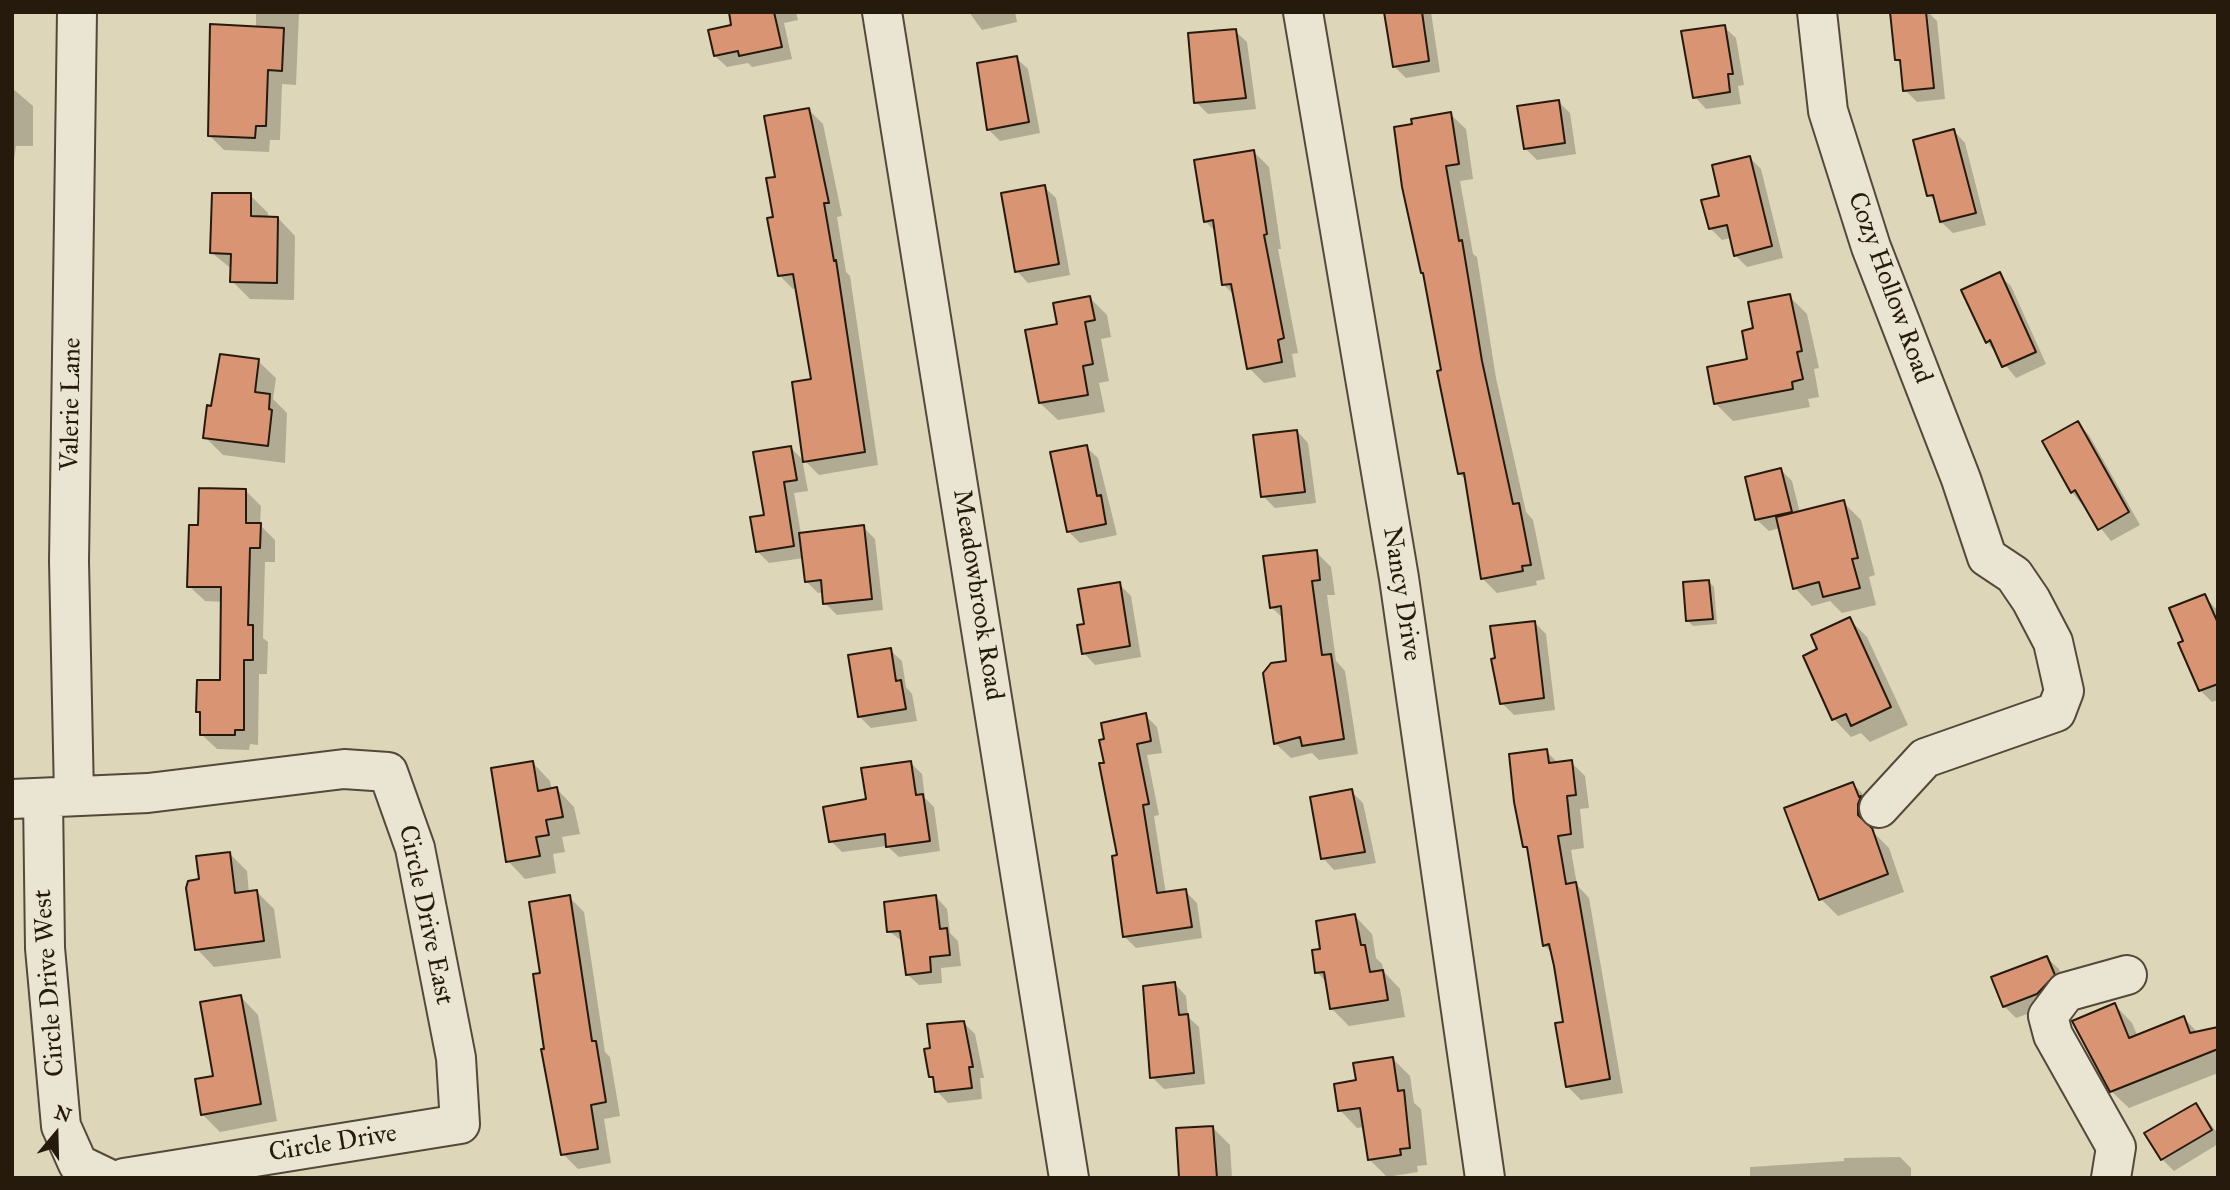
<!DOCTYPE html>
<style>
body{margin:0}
#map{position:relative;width:2230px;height:1190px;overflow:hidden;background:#ded6b9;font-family:"IM FELL Great Primer",serif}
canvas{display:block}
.frame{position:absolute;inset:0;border:14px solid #261a0d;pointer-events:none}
.north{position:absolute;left:21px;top:1099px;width:70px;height:70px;-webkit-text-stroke:5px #eae4d2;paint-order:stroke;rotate:19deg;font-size:19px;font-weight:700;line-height:28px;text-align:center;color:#261a0d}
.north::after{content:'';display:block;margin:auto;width:24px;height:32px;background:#261a0d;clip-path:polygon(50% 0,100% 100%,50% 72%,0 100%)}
</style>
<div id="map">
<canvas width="2230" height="1190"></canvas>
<div class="frame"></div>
<div class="north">N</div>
</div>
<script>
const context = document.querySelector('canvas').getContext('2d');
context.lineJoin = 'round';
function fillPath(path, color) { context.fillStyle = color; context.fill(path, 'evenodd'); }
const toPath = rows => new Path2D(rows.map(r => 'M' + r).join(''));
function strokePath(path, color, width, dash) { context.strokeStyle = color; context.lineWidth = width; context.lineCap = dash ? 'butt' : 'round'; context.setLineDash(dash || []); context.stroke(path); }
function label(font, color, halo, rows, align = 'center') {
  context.font = font + ' "IM FELL Great Primer",serif'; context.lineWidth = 5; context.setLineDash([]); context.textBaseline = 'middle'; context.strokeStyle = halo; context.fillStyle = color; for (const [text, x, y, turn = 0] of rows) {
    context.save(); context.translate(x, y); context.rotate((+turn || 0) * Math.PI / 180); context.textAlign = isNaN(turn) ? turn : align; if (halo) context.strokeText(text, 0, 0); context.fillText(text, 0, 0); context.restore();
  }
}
const shadow = toPath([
 [256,12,353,12,299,13,296,85,282,84,280,140,270,140,269,152,224,150,209,135,256,28],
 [730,12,796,12,798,20,784,23,792,59,752,67,748,63,727,67,715,56,734,26],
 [969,12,1015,12,1017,22,982,30],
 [1386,12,1431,12,1440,72,1406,78,1394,66],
 [1897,12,1928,12,1937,21,1945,99,1917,102,1905,90,1902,65,1897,60],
 [1724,27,1736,38,1744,85,1738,86,1741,104,1706,109,1695,97],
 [1235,31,1247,42,1256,109,1208,114,1196,102],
 [1016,58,1028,69,1040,133,1000,141,988,129,980,85],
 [12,88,33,106,33,146,16,146,12,174],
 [1558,101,1570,113,1576,154,1537,160,1525,148],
 [809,110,823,124,842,216,837,217,846,272,850,276,878,465,819,475,805,461,813,380,797,288,793,289,779,275,775,218,777,178],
 [1450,114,1466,129,1473,179,1460,181,1473,254,1477,257,1496,378,1526,512,1533,520,1545,579,1536,581,1537,585,1497,593,1482,578,1467,481,1460,474,1426,276,1422,273],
 [1954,131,1965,143,1986,225,1953,233,1941,222,1937,203,1929,195],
 [1254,152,1269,167,1281,249,1278,249,1298,353,1292,354,1296,377,1264,383,1249,368,1235,296,1223,284,1216,232,1205,221],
 [1749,157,1761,169,1783,258,1747,267,1735,255,1731,238,1722,240,1710,228,1721,198],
 [1044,187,1056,198,1070,275,1028,283,1017,271],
 [250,195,268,213,268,218,278,218,295,236,294,300,250,299,232,281,233,270,212,253],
 [1999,275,2011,286,2046,364,2016,378,1987,342],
 [1789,296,1807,314,1819,368,1814,369,1819,397,1808,399,1810,407,1733,421,1715,403,1749,361,1755,329],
 [1090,298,1107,315,1111,337,1101,339,1109,381,1099,383,1105,412,1058,420,1040,403,1059,326],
 [258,361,276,378,273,399,287,413,285,463,223,455,205,437,213,408],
 [2077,423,2089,435,2140,525,2111,541,2072,492],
 [1297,431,1308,443,1316,503,1275,508,1263,496],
 [1086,447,1098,458,1117,535,1080,543,1068,531],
 [791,448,802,459,808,491,794,493,801,534,863,527,875,539,883,610,837,615,825,603,824,592,818,593,806,581,804,558,769,563,757,551,766,517],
 [1781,470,1792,481,1800,513,1843,502,1861,520,1875,575,1869,577,1876,605,1842,613,1830,601,1812,606,1795,588,1780,528,1769,531,1757,520],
 [246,491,261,506,260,525,275,540,275,562,265,562,263,638,268,642,267,674,259,674,258,745,250,744,249,750,217,749,201,734,201,715,198,711,222,681,223,602,205,601,189,586,200,527],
 [1316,552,1331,567,1335,595,1327,595,1336,661,1345,671,1358,754,1319,760,1312,753,1291,758,1275,743,1288,662,1284,619,1271,607],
 [1709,582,1714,587,1717,624,1693,626,1687,620],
 [1119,584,1131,596,1141,657,1095,665,1084,653,1086,625],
 [2204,596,2218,611,2218,700,2212,702,2200,690,2180,644,2186,642],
 [1849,619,1867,637,1908,725,1870,742,1861,733,1851,737,1834,719,1805,657,1819,650],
 [1534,622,1546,634,1555,710,1514,715,1502,703],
 [890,650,902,661,906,687,912,694,917,721,871,728,859,716],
 [1145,715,1157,727,1162,753,1147,755,1159,815,1154,816,1166,894,1185,891,1197,903,1202,938,1136,948,1124,936,1119,857,1106,764],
 [1546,751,1559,764,1571,762,1585,776,1589,808,1580,809,1584,848,1571,850,1577,885,1589,898,1623,1093,1581,1100,1567,1086,1565,1023,1552,953,1544,945,1529,851,1524,846],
 [533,763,550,781,552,790,557,789,574,807,580,834,562,837,565,852,553,854,556,873,525,879,508,861],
 [911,763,922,774,925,798,934,807,940,851,899,857,887,846,842,852,831,841,868,800],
 [1853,784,1870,801,1875,834,1889,848,1904,892,1838,916,1821,899],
 [1351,791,1363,803,1376,863,1334,870,1323,858],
 [229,853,247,871,249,893,257,892,274,909,281,958,214,967,197,949,201,881],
 [569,897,584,912,605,1052,610,1057,620,1116,604,1119,611,1163,578,1169,563,1154,546,1050,542,975],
 [936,897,947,909,950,933,958,941,961,966,941,968,942,983,919,985,907,974,903,942,889,931],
 [1355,916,1372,934,1376,958,1382,964,1384,972,1400,989,1405,1017,1349,1026,1331,1008,1327,983,1317,972,1322,950],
 [2047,958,2059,969,2065,987,2049,1006,2016,1018,2004,1006],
 [1175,984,1186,996,1188,1017,1199,1027,1205,1084,1164,1089,1152,1077],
 [241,997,258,1015,277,1121,220,1132,202,1114],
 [2115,1005,2132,1023,2138,1037,2184,1018,2198,1033,2218,1028,2218,1073,2129,1108,2111,1091],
 [963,1022,975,1034,984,1078,980,1078,982,1099,948,1103,937,1091,935,1082,930,1076,932,1049],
 [1393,1059,1410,1076,1414,1103,1421,1109,1427,1165,1417,1166,1418,1172,1387,1177,1369,1159,1364,1127,1357,1128,1340,1110,1358,1082],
 [2196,1105,2218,1134,2218,1144,2174,1171,2162,1159],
 [1213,1128,1230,1145,1232,1178,1181,1178],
 [1900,1157,1911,1168,1911,1178,1750,1178,1750,1167,1844,1161,1844,1158]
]);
const building = toPath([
 [729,12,774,12,782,47,739,56,738,51,714,56,708,30,731,25,729,12],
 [1384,12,1422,12,1429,61,1393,67,1384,12],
 [1890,12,1926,12,1934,88,1903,91,1900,60,1895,60,1890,12],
 [210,24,284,28,282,71,268,70,266,126,256,126,255,138,208,136,210,24],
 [1725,25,1733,74,1728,74,1730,92,1693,98,1681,31,1725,25],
 [1236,29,1246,98,1194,103,1188,33,1236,29],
 [1017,56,1029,122,987,130,977,63,1017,56],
 [1559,100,1565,143,1524,149,1517,106,1559,100],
 [809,108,829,203,824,203,834,261,836,260,865,452,803,462,792,382,811,379,793,274,778,276,767,218,773,217,766,178,775,177,764,116,809,108],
 [1451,112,1459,164,1446,166,1459,241,1462,240,1482,361,1513,504,1519,503,1531,565,1522,566,1523,571,1481,579,1464,473,1458,474,1437,371,1441,370,1423,273,1421,273,1402,187,1394,127,1412,124,1411,119,1451,112],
 [1954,129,1976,213,1940,222,1933,195,1927,196,1913,140,1954,129],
 [1254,150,1267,234,1264,235,1284,338,1278,340,1282,362,1247,369,1231,284,1222,285,1213,220,1204,222,1194,160,1254,150],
 [1750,156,1772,246,1734,256,1727,225,1709,229,1701,200,1719,196,1712,165,1750,156],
 [1045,185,1059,264,1015,272,1001,193,1045,185],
 [212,193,251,193,251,216,278,217,277,283,230,282,231,254,210,253,212,193],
 [2000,272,2036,352,2002,367,1990,340,1986,343,1961,290,2000,272],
 [1790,294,1802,351,1797,352,1803,379,1792,382,1793,389,1714,404,1707,367,1747,359,1742,331,1753,328,1748,302,1790,294],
 [1090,296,1095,320,1085,322,1093,364,1083,366,1088,395,1039,403,1025,330,1057,324,1053,303,1090,296],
 [220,354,259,359,255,392,270,394,269,409,272,410,268,446,203,438,207,405,211,406,220,354],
 [2078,421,2129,512,2098,530,2075,490,2071,493,2042,441,2078,421],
 [1297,430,1305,492,1261,497,1253,435,1297,430],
 [1087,445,1097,496,1101,495,1106,524,1067,532,1050,452,1087,445],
 [791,446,797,480,784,482,794,546,756,552,750,517,764,515,753,452,791,446],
 [1781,468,1792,512,1755,520,1745,477,1781,468],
 [199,488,246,489,246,523,261,523,260,548,250,548,248,625,253,625,253,660,244,660,244,730,235,730,235,735,200,735,200,712,196,712,197,680,220,680,221,587,187,587,189,525,198,525,199,488],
 [1844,500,1858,558,1852,559,1860,588,1823,597,1819,582,1793,589,1776,517,1844,500],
 [864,525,872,599,823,604,821,580,805,582,799,533,864,525],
 [1317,550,1320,580,1312,581,1322,655,1331,654,1344,739,1302,746,1300,737,1274,744,1263,673,1271,663,1286,661,1281,606,1270,608,1263,556,1317,550],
 [1709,580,1713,619,1686,621,1683,582,1709,580],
 [1120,582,1130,646,1082,654,1077,625,1084,624,1078,589,1120,582],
 [2205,594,2218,623,2218,684,2199,691,2178,643,2183,641,2169,608,2205,594],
 [1850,617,1891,707,1851,726,1846,714,1832,720,1803,656,1817,649,1811,635,1850,617],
 [1535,621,1544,698,1500,704,1491,659,1495,658,1490,626,1535,621],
 [891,648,896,681,901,680,906,709,858,717,848,655,891,648],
 [1146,713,1151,741,1137,744,1149,804,1143,805,1157,893,1186,889,1192,927,1123,937,1112,856,1117,855,1099,763,1104,763,1099,740,1104,739,1101,723,1146,713],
 [1547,749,1549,763,1572,760,1576,795,1567,796,1571,834,1558,836,1566,884,1576,882,1610,1079,1566,1087,1555,1023,1563,1022,1554,966,1549,944,1543,946,1527,847,1523,847,1514,802,1509,754,1547,749],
 [533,761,538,791,557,787,563,817,546,820,549,835,536,837,540,856,506,862,491,768,533,761],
 [911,761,916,795,923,794,930,841,886,847,885,834,829,842,823,807,866,799,861,768,911,761],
 [1853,782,1859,797,1861,796,1858,804,1858,815,1872,828,1888,874,1819,900,1784,808,1853,782],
 [1352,789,1365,852,1321,859,1310,797,1352,789],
 [230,852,235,893,257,890,264,941,195,950,186,888,188,881,199,879,196,856,230,852],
 [570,895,592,1041,596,1041,606,1102,591,1105,598,1149,561,1155,541,1049,544,1049,533,974,540,973,529,902,570,895],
 [936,895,940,929,947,928,950,955,930,957,931,972,906,975,900,931,887,932,884,902,936,895],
 [1355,914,1361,945,1365,945,1370,972,1383,970,1388,1000,1330,1009,1324,972,1315,973,1312,950,1320,949,1316,921,1355,914],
 [2047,956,2055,975,2037,994,2003,1007,1991,977,2047,956],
 [1175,982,1179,1015,1188,1014,1194,1073,1150,1078,1143,986,1175,982],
 [241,995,261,1104,201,1115,195,1079,213,1076,200,1002,241,995],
 [2115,1003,2129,1038,2184,1016,2190,1033,2218,1027,2218,1049,2110,1092,2072,1021,2115,1003],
 [964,1021,973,1067,969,1067,972,1088,935,1092,933,1077,929,1077,924,1049,930,1048,927,1024,964,1021],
 [1393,1057,1398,1091,1404,1090,1410,1148,1400,1149,1401,1155,1368,1160,1360,1108,1338,1111,1334,1084,1356,1080,1353,1063,1393,1057],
 [2196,1103,2212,1130,2161,1160,2144,1133,2196,1103],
 [1213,1126,1217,1178,1179,1178,1176,1128,1213,1126]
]);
const minor = toPath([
 [882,12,1069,1178],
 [1303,12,1399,578,1485,1178],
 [1817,12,1828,111,1871,247,1961,479,1987,557,2014,575,2031,600,2053,642,2064,691,2056,712,1925,758,1879,808],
 [74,796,69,561,77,12],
 [43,798,45,948,61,1126,78,1164,107,1178],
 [12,799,148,793,344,769,388,772,415,848,456,1058,460,1124,124,1178],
 [2111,1178,2116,1147,2053,1035,2048,1016,2066,992,2127,975]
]);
const streetNames = [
 ["Cozy Hollow Road",1889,288,70],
 ["Valerie Lane",72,404,-89],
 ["Nancy Drive",1401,594,81],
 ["Meadowbrook Road",977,595,81],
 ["Circle Drive East",425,915,78],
 ["Circle Drive West",50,983,-94],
 ["Circle Drive",333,1144,-9]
];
fillPath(shadow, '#0003');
fillPath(building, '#d89473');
strokePath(building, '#261a0d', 2);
strokePath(minor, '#544938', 42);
strokePath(minor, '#eae4d2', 38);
label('26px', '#261a0d', '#eae4d2', streetNames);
</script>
